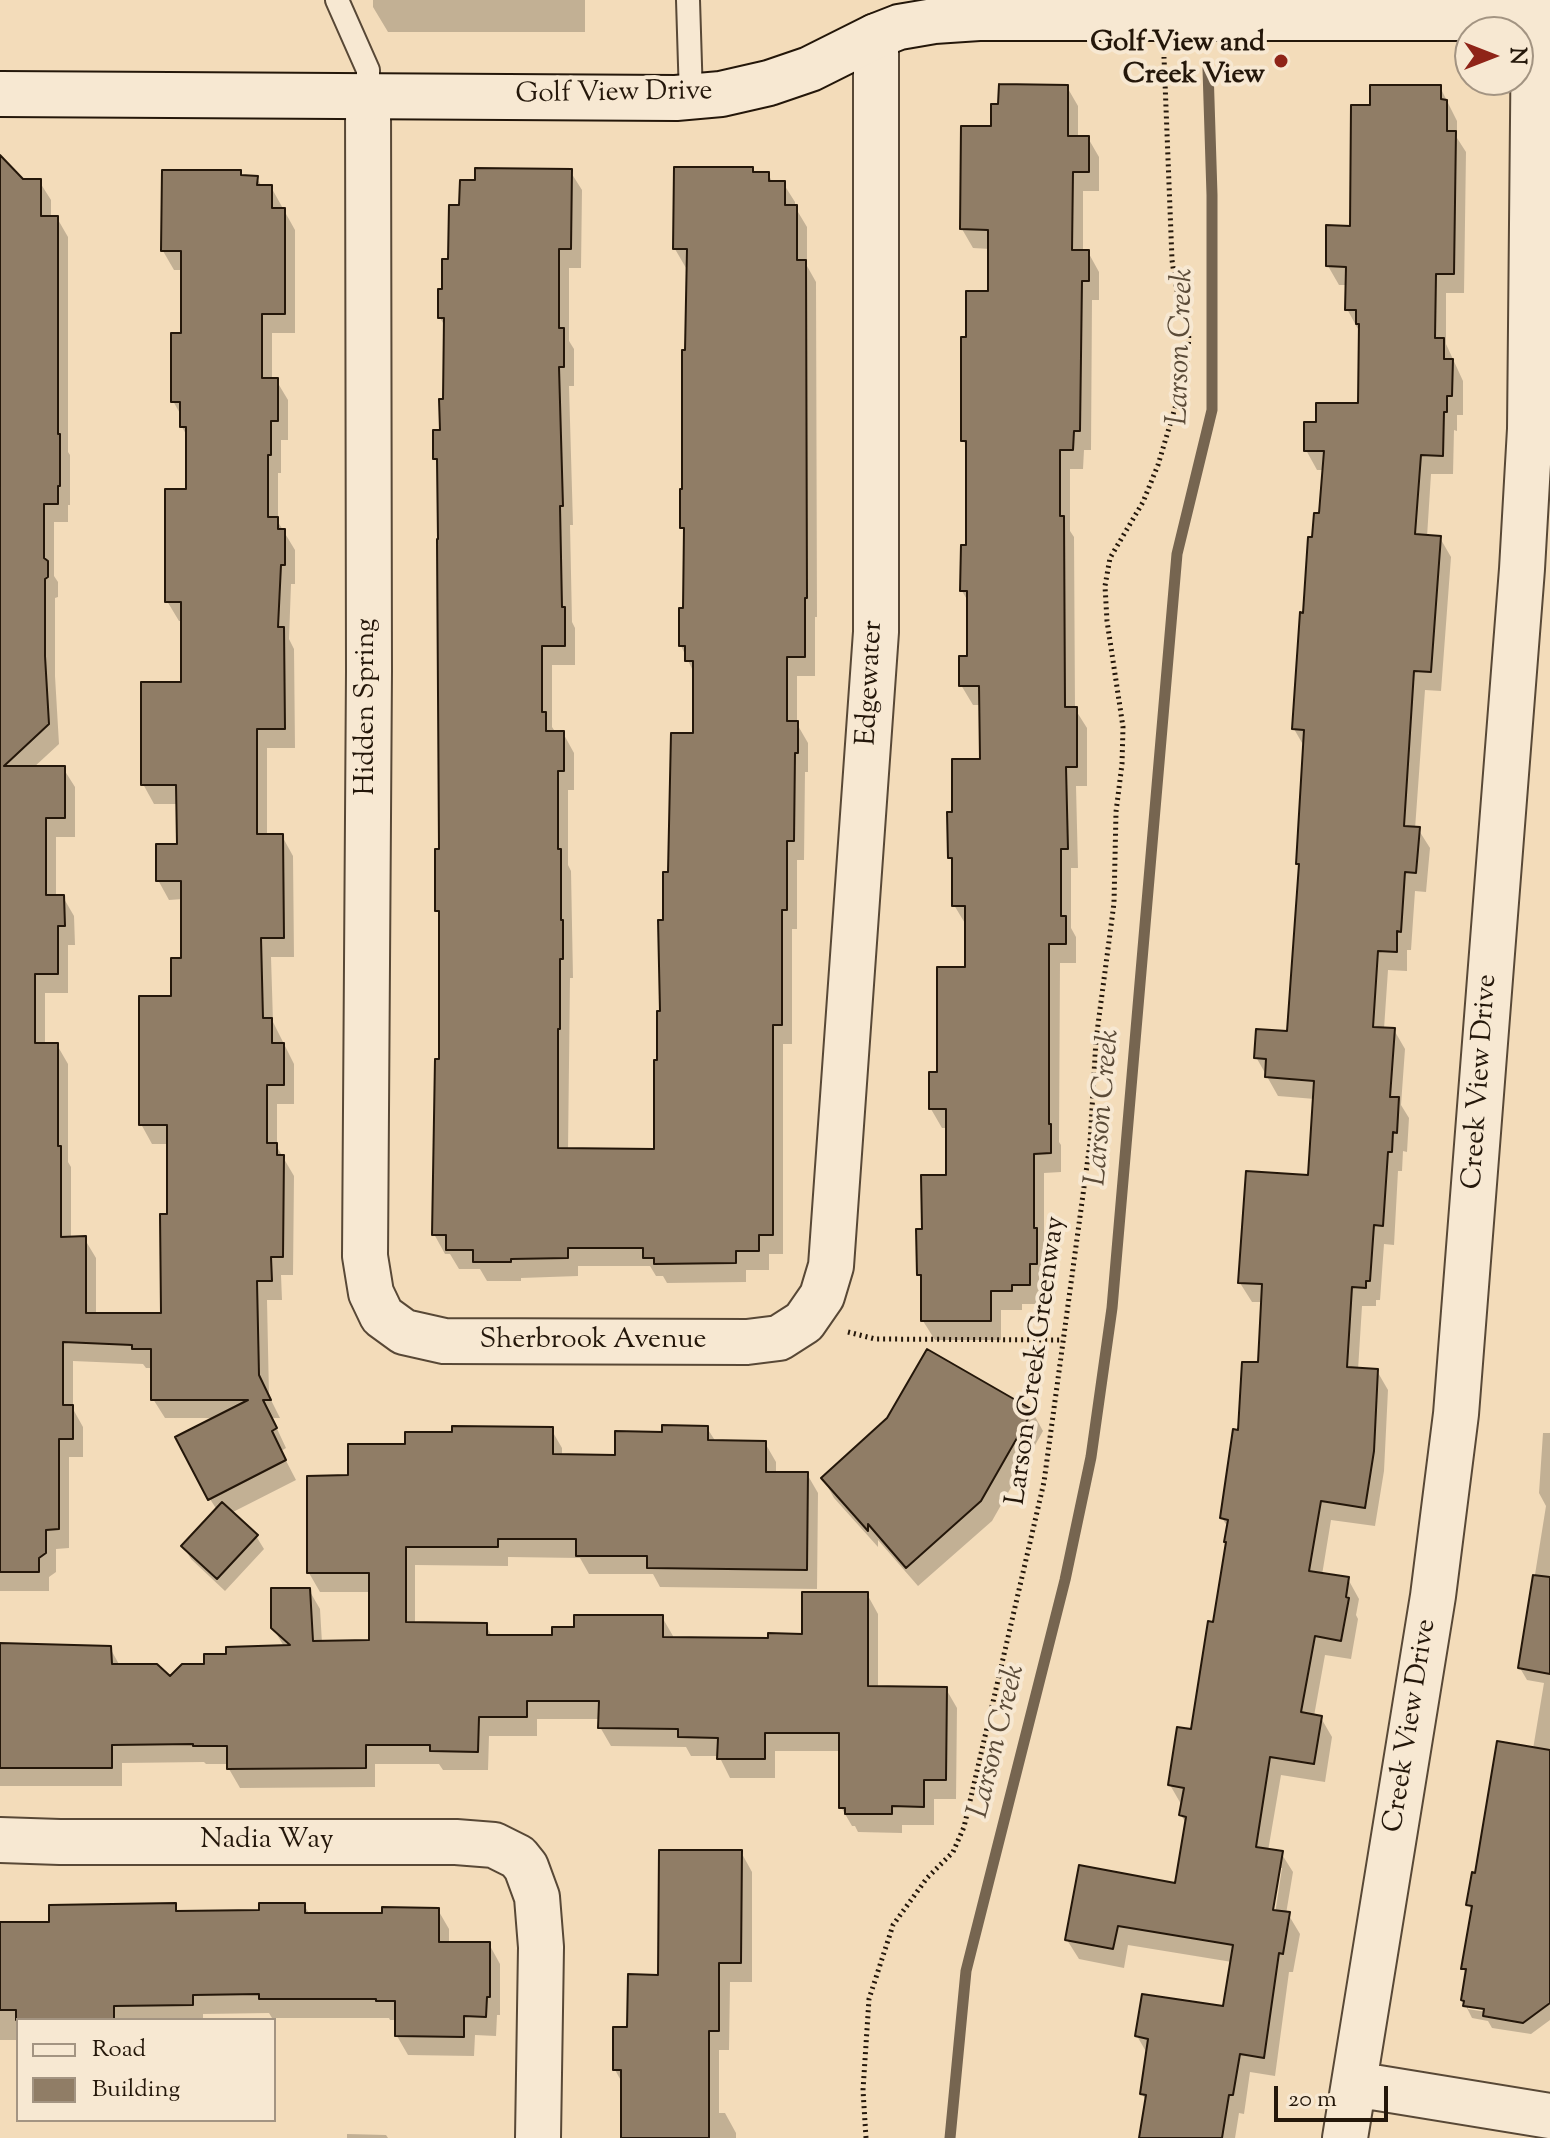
<!DOCTYPE html>
<style>
body{margin:0}
#map{position:relative;width:1550px;height:2138px;overflow:hidden;background:#f3dcba;font-family:"Sorts Mill Goudy",serif}
canvas{display:block}
.legend{position:absolute;left:16px;top:2018px;width:260px;height:104px;box-sizing:border-box;background:#f7e8d2;border:2px solid #a39482;margin:0;padding:10px 14px;list-style:none;font-size:24px;color:#24170a}
.legend li{display:flex;align-items:center;gap:16px;height:40px}
.legend b{width:40px;border:2px solid #a39482}
.north{position:absolute;left:1454px;top:16px;width:80px;height:80px;box-sizing:border-box;background:#f7e8d2;border:2px solid #a39482;border-radius:50%;rotate:90deg;font-size:22px;font-weight:700;line-height:32px;text-align:center;color:#24170a}
.north::after{content:'';display:block;margin:auto;width:28px;height:36px;background:#8f2418;clip-path:polygon(50% 0,100% 100%,50% 72%,0 100%)}
.scale{position:absolute;left:1274px;top:2086px;width:114px;height:36px;box-sizing:border-box;border:4px solid #24170a;border-top:0;padding-left:10px;font-size:24px;line-height:28px;white-space:nowrap;color:#24170a;-webkit-text-stroke:6px #f7e8d2;paint-order:stroke}
</style>
<div id="map">
<canvas width="1550" height="2138"></canvas>
<ul class="legend">
<li><b style="height:10px;background:#f7e8d2"></b>Road</li>
<li><b style="height:22px;background:#907d66"></b>Building</li>
</ul>
<div class="north">N</div>
<div class="scale">20 m</div>
</div>
<script>
const context = document.querySelector('canvas').getContext('2d');
context.lineJoin = 'round';
function fillPath(path, color) { context.fillStyle = color; context.fill(path, 'evenodd'); }
const toPath = rows => new Path2D(rows.map(r => 'M' + r).join(''));
function strokePath(path, color, width, dash) { context.strokeStyle = color; context.lineWidth = width; context.lineCap = dash ? 'butt' : 'round'; context.setLineDash(dash || []); context.stroke(path); }
function label(font, color, halo, rows, align = 'center') {
  context.font = font + ' "Sorts Mill Goudy",serif'; context.lineWidth = 8; context.setLineDash([]); context.textBaseline = 'middle'; context.strokeStyle = halo; context.fillStyle = color; for (const [text, x, y, turn = 0] of rows) {
    context.save(); context.translate(x, y); context.rotate((+turn || 0) * Math.PI / 180); context.textAlign = isNaN(turn) ? turn : align; if (halo) context.strokeText(text, 0, 0); context.fillText(text, 0, 0); context.restore();
  }
}
const shadow = toPath([
 [373,0,585,0,585,32,388,32,373,7],
 [1067,87,1078,106,1078,138,1088,138,1099,157,1099,191,1083,191,1083,252,1088,252,1099,272,1099,300,1092,300,1091,450,1084,450,1083,469,1070,469,1070,531,1074,537,1075,709,1087,728,1087,786,1076,786,1078,868,1071,868,1071,928,1076,937,1076,963,1060,963,1059,1142,1061,1145,1061,1172,1044,1173,1044,1244,1047,1250,1047,1283,1041,1283,1041,1304,1022,1304,1022,1310,1001,1310,1001,1340,935,1340,923,1321,923,1282,919,1274,924,1231,948,1177,948,1128,942,1128,931,1109,967,969,966,925,954,905,954,864,950,858,954,814,982,761,981,705,973,705,961,685,969,658,969,603,962,591,968,547,968,449,963,440,968,339,990,293,990,249,973,248,962,229,993,128],
 [1440,87,1457,121,1457,138,1466,152,1464,293,1446,293,1446,344,1463,381,1463,415,1457,415,1457,431,1454,430,1453,474,1431,474,1427,537,1440,538,1451,557,1441,691,1425,690,1415,829,1418,829,1430,848,1426,892,1415,891,1411,950,1407,950,1407,971,1388,970,1384,1029,1394,1030,1405,1049,1401,1105,1409,1118,1407,1152,1403,1151,1402,1171,1398,1171,1394,1245,1384,1244,1380,1300,1376,1300,1376,1306,1362,1306,1358,1370,1377,1371,1388,1390,1384,1471,1375,1526,1331,1520,1322,1575,1348,1579,1359,1599,1356,1615,1358,1619,1351,1659,1325,1655,1314,1716,1321,1718,1332,1737,1325,1782,1281,1775,1268,1851,1281,1853,1293,1872,1286,1914,1288,1914,1300,1934,1293,1972,1289,1972,1275,2076,1250,2072,1244,2114,1239,2113,1235,2138,1141,2138,1147,2102,1142,2094,1148,2055,1137,2036,1225,2009,1232,1962,1128,1945,1124,1968,1079,1959,1067,1940,1176,1886,1187,1825,1181,1815,1181,1804,1170,1785,1192,1731,1214,1624,1229,1529,1222,1518,1240,1432,1260,1364,1263,1302,1252,1302,1240,1283,1310,1178,1315,1099,1278,1096,1256,1057,1289,1033,1300,868,1298,863,1305,748,1294,729,1314,539,1321,515,1324,470,1317,470,1306,450,1318,424,1360,405,1361,329,1358,329,1347,309,1347,285,1339,285,1328,266,1352,228,1372,107],
 [1278,1868,1282,1868,1274,1920,1270,1920],
 [752,169,754,174,768,174,773,183,783,183,795,202,795,207,807,227,807,266,816,282,817,617,815,617,815,676,797,676,797,724,808,743,808,772,805,772,804,860,797,860,797,929,792,929,792,1044,783,1044,783,1254,769,1254,769,1270,746,1270,746,1282,667,1283,663,1276,656,1276,650,1266,578,1266,578,1276,521,1278,521,1281,487,1281,480,1269,459,1269,450,1254,445,1254,434,1234,441,1061,441,916,437,910,441,851,439,465,435,459,442,432,445,401,446,328,440,318,461,208,570,171,582,190,581,268,569,268,569,341,574,349,574,386,569,386,573,525,570,525,572,622,575,628,575,665,552,665,552,727,556,733,563,733,574,753,574,790,568,790,568,865,571,871,573,978,570,978,568,1150,656,1151,665,922,670,874,695,735,695,675,681,646,685,610,686,534,682,527,689,268,686,268,675,249],
 [240,172,243,177,257,178,262,187,271,187,295,230,295,333,272,333,272,380,276,380,288,400,288,440,281,440,281,473,278,473,278,522,295,550,295,584,291,584,289,639,294,649,295,748,267,748,267,836,282,836,293,856,294,957,271,957,273,1022,294,1064,294,1104,277,1104,277,1147,294,1176,293,1275,281,1275,282,1300,267,1300,269,1396,280,1418,272,1418,286,1448,281,1451,296,1480,231,1513,256,1536,264,1549,225,1591,191,1559,184,1547,217,1510,210,1499,215,1418,165,1418,153,1399,153,1368,146,1368,143,1364,73,1361,73,1409,83,1427,83,1457,69,1457,69,1548,56,1549,56,1572,49,1577,49,1591,0,1591,0,175,22,181,39,181,51,200,51,218,57,218,68,237,68,452,70,455,70,505,68,505,68,522,54,522,54,576,58,582,58,597,55,598,55,676,59,744,33,768,63,768,75,787,75,837,56,837,56,897,63,897,74,916,75,945,68,945,68,993,45,993,45,1045,57,1045,68,1064,68,1162,71,1167,71,1238,84,1238,96,1258,96,1315,163,1315,169,1216,169,1144,152,1144,141,1124,183,960,183,899,169,900,158,880,179,846,178,804,154,804,143,784,182,684,183,621,179,621,167,601,188,491,188,438,182,427,182,417,173,401,183,335,183,270,174,270,163,251],
 [1032,1411,1043,1431,992,1521,918,1586,878,1540,878,1547,834,1498,823,1478],
 [707,1428,716,1442,765,1443,776,1462,776,1474,807,1474,818,1493,817,1589,660,1587,653,1574,589,1574,580,1558,508,1557,508,1566,415,1565,415,1624,486,1625,492,1637,554,1637,576,1629,662,1617,673,1636,673,1639,770,1640,804,1636,867,1594,878,1614,878,1688,946,1689,957,1708,956,1799,934,1799,934,1825,902,1825,902,1833,858,1832,855,1826,852,1826,841,1807,841,1751,775,1751,775,1778,730,1778,719,1756,691,1756,686,1747,611,1746,600,1727,600,1719,537,1719,537,1736,489,1736,488,1770,443,1770,439,1764,375,1764,375,1787,240,1788,229,1769,229,1764,206,1764,204,1762,122,1763,122,1786,0,1786,0,1645,110,1648,120,1666,170,1679,228,1656,285,1648,273,1628,309,1590,320,1609,322,1643,371,1642,371,1592,320,1592,309,1573,350,1477,407,1446,551,1429,562,1448,562,1456,617,1457,664,1434],
 [1543,1433,1550,1433,1550,2020,1531,2034,1492,2028,1488,2021,1472,2018,1463,2000,1467,1975,1463,1968,1473,1913,1468,1904,1476,1875,1533,1749,1544,1683,1527,1680,1520,1668,1546,1506,1539,1493],
 [1468,2005,1494,2009,1493,2013,1468,2009],
 [741,1852,752,1872,752,1982,730,1982,729,2050,719,2050,719,2113,725,2113,736,2133,736,2138,623,2138,623,2084,615,2070,629,2029,660,1977],
 [174,1905,179,1913,261,1912,304,1905,310,1915,384,1915,438,1910,449,1929,449,1944,489,1944,500,1964,500,2015,497,2015,496,2036,475,2035,474,2056,408,2055,397,2036,397,2020,390,2020,389,2018,272,2018,269,2013,203,2014,203,2020,18,2020,18,2040,0,2040,0,1924,51,1924],
 [347,2134,386,2135,388,2138,347,2138]
]);
const stream = toPath([
 [950,2138,966,1971,1065,1580,1091,1457,1112,1308,1177,554,1212,410,1212,195,1208,69]
]);
const building = toPath([
 [999,84,1068,85,1068,136,1089,136,1089,172,1073,172,1072,250,1089,250,1089,281,1082,281,1080,431,1074,431,1073,450,1060,450,1060,516,1064,516,1065,707,1077,707,1077,767,1066,767,1068,849,1061,849,1061,916,1066,916,1066,944,1049,944,1049,1124,1051,1124,1051,1153,1034,1154,1034,1228,1037,1228,1037,1264,1030,1264,1030,1285,1012,1285,1012,1291,991,1291,991,1321,921,1321,921,1275,917,1275,916,1229,922,1229,921,1175,946,1175,946,1109,929,1109,929,1072,937,1072,937,967,965,967,965,906,952,906,952,858,948,858,947,812,952,812,952,759,980,759,979,686,959,686,959,656,967,656,967,591,960,591,961,545,966,545,966,441,961,441,961,337,966,337,966,291,988,291,988,230,960,229,961,126,991,126,991,104,998,104,999,84],
 [1370,85,1441,85,1441,99,1447,100,1447,131,1456,131,1454,274,1436,274,1435,338,1444,338,1444,359,1453,359,1452,396,1447,396,1447,412,1444,412,1443,456,1421,455,1415,534,1441,536,1431,672,1414,671,1404,826,1420,827,1416,873,1405,872,1401,932,1397,931,1397,952,1378,951,1373,1027,1395,1028,1390,1097,1399,1097,1397,1133,1393,1132,1392,1152,1388,1152,1383,1226,1374,1225,1370,1281,1366,1281,1366,1288,1352,1287,1347,1367,1378,1369,1374,1451,1365,1508,1321,1501,1309,1571,1349,1577,1346,1597,1349,1598,1341,1641,1315,1636,1301,1712,1322,1716,1314,1764,1270,1757,1256,1847,1283,1851,1273,1910,1290,1912,1283,1954,1279,1953,1264,2058,1240,2054,1233,2095,1229,2095,1222,2138,1139,2138,1146,2095,1140,2094,1148,2039,1135,2036,1142,1994,1223,2006,1233,1945,1118,1926,1113,1949,1065,1940,1079,1865,1175,1883,1186,1817,1179,1815,1184,1788,1168,1785,1177,1727,1191,1729,1208,1621,1213,1622,1226,1542,1224,1542,1228,1520,1220,1518,1233,1429,1238,1430,1242,1362,1258,1362,1262,1284,1238,1283,1246,1171,1308,1175,1314,1081,1265,1077,1266,1059,1254,1058,1256,1029,1287,1031,1299,864,1296,864,1304,730,1292,729,1300,612,1303,613,1308,537,1312,537,1314,513,1319,513,1324,451,1304,451,1304,422,1316,422,1316,403,1358,403,1359,324,1356,324,1356,310,1345,310,1346,267,1326,266,1326,225,1350,226,1351,105,1370,105,1370,85],
 [0,155,23,179,41,179,41,216,58,216,58,434,60,434,60,486,58,486,58,504,44,504,44,558,48,561,48,577,45,579,45,656,49,724,4,766,65,766,65,818,46,818,46,895,64,895,65,926,58,926,58,974,35,974,35,1043,58,1043,58,1146,61,1146,61,1237,86,1236,86,1313,161,1313,160,1214,167,1214,167,1125,139,1125,139,996,171,996,171,958,181,958,181,881,156,881,156,844,177,844,176,785,141,785,141,682,181,682,181,602,165,602,165,489,186,489,186,427,180,427,180,402,171,402,171,333,181,333,181,251,161,251,162,170,241,170,241,175,258,176,257,185,272,185,272,208,285,208,285,314,262,314,262,378,278,378,278,421,271,421,271,455,268,455,268,517,278,517,278,529,285,529,285,565,281,565,278,627,284,627,285,729,257,729,257,834,283,834,284,938,261,938,263,1018,272,1018,272,1043,284,1043,284,1085,267,1085,267,1143,277,1143,277,1155,284,1155,283,1257,271,1257,272,1281,257,1281,259,1375,271,1400,263,1400,277,1428,272,1431,286,1460,208,1500,175,1437,248,1400,151,1400,151,1349,132,1349,132,1345,63,1342,63,1405,73,1405,73,1439,59,1439,59,1529,46,1530,46,1553,39,1558,39,1572,0,1572,0,155],
 [674,167,753,167,753,172,769,172,769,181,785,181,785,205,797,205,797,260,806,260,807,598,805,598,805,657,787,657,787,721,798,721,798,753,795,753,794,841,787,841,787,910,782,910,782,1025,773,1025,773,1235,759,1235,759,1251,736,1251,736,1263,654,1264,654,1258,643,1258,643,1248,568,1248,568,1258,511,1259,511,1262,473,1262,473,1250,446,1250,446,1235,432,1235,435,1059,439,1059,439,911,435,911,435,849,439,849,437,539,438,539,437,459,433,459,433,430,440,430,439,399,443,399,444,318,438,318,438,289,442,289,442,259,448,259,449,205,459,205,460,180,475,180,475,168,572,169,571,249,559,249,559,328,564,328,564,367,559,367,563,506,560,506,562,607,565,607,565,646,542,646,542,712,546,712,546,731,564,731,564,771,558,771,558,849,561,849,561,920,563,920,563,959,560,959,560,1029,558,1029,558,1148,654,1149,654,1060,657,1060,657,1011,660,1011,658,920,663,920,663,872,668,872,671,733,693,733,693,661,685,661,685,646,679,646,679,608,683,608,684,528,680,528,680,489,682,489,682,350,685,350,687,249,673,249,674,167],
 [927,1349,1033,1410,981,1501,906,1568,868,1524,868,1531,821,1478,887,1418,927,1349],
 [662,1425,708,1426,708,1440,766,1441,766,1472,808,1472,807,1570,647,1568,647,1556,576,1556,576,1539,498,1539,498,1547,406,1547,406,1622,487,1623,487,1635,552,1635,552,1627,574,1627,574,1615,663,1615,663,1637,768,1638,768,1633,802,1634,802,1592,868,1592,868,1686,947,1687,946,1780,924,1780,924,1807,892,1806,892,1814,845,1814,845,1808,839,1808,839,1733,765,1733,765,1759,717,1759,718,1738,678,1737,678,1729,598,1728,599,1701,527,1701,527,1717,479,1717,478,1752,430,1751,430,1745,366,1745,366,1768,227,1769,227,1746,193,1746,193,1744,112,1745,112,1768,0,1768,0,1643,111,1646,112,1664,157,1664,170,1676,182,1664,204,1664,204,1654,226,1654,226,1647,290,1645,271,1628,271,1588,310,1588,313,1641,369,1640,369,1573,307,1573,307,1476,348,1475,348,1444,405,1444,405,1432,452,1432,452,1426,553,1427,553,1454,615,1455,615,1431,662,1432,662,1425],
 [222,1502,258,1535,217,1579,181,1546,222,1502],
 [1533,1575,1550,1577,1550,1674,1518,1668,1533,1575],
 [1497,1741,1550,1750,1550,2003,1523,2023,1483,2016,1484,2009,1463,2006,1464,2001,1461,2000,1466,1969,1461,1969,1472,1906,1466,1905,1472,1872,1475,1873,1497,1741],
 [659,1850,742,1850,741,1963,719,1963,719,2031,709,2031,709,2138,621,2138,621,2070,613,2070,613,2027,627,2027,628,1974,658,1975,659,1850],
 [176,1903,176,1911,259,1910,259,1903,305,1903,305,1913,382,1913,382,1907,439,1908,439,1942,490,1942,490,1997,487,1997,486,2017,464,2016,464,2037,395,2036,395,2001,376,2001,376,1999,259,1999,259,1994,193,1995,193,2005,114,2006,114,2020,16,2020,16,2010,0,2010,0,1922,49,1922,49,1905,176,1903]
]);
const path = toPath([
 [848,1332,875,1339,1063,1340],
 [866,2138,863,2090,869,1999,893,1925,927,1878,953,1852,964,1827,1044,1482,1090,1143,1096,1040,1114,903,1116,812,1122,764,1123,727,1107,621,1105,586,1110,558,1143,502,1158,465,1183,381,1188,355,1189,329,1184,308,1176,288,1172,260,1164,57]
]);
const lane = toPath([
 [337,0,368,70,368,95],
 [688,0,691,97]
]);
const street = toPath([
 [368,95,369,671,365,1256,371,1293,382,1316,404,1332,444,1341,747,1342,779,1338,804,1322,822,1296,831,1266,876,632,876,36],
 [0,1840,60,1842,456,1842,494,1845,518,1857,526,1867,537,1897,541,1947,538,2138],
 [1354,2084,1550,2116],
 [1345,2138,1433,1596,1456,1414,1522,569,1530,429,1534,18]
]);
const secondary = toPath([
 [0,94,676,98,721,94,769,83,810,69,876,36,899,27,934,21,979,18,1550,18]
]);
const markers = [
 [1281,61,8,"#8f2418"]
];
const poiNames = [
 ["Golf View and",1265,45],
 ["Creek View",1265,77]
];
const streetNames = [
 ["Golf View Drive",614,95,-1],
 ["Edgewater",872,683,-87],
 ["Hidden Spring",368,707,-90],
 ["Creek View Drive",1482,1082,-86],
 ["Sherbrook Avenue",593,1342],
 ["Larson Creek Greenway",1038,1361,-82],
 ["Creek View Drive",1412,1726,-81],
 ["Nadia Way",267,1842]
];
const waterNames = [
 ["Larson Creek",1183,347,-88],
 ["Larson Creek",1105,1108,-85],
 ["Larson Creek",999,1742,-76]
];
fillPath(shadow, '#0003');
strokePath(stream, '#766550', 11);
fillPath(building, '#907d66');
strokePath(building, '#24170a', 2);
strokePath(lane, '#584836', 26);
strokePath(street, '#584836', 48);
strokePath(secondary, '#24170a', 48);
strokePath(path, '#24170a', 5, [2, 4]);
strokePath(lane, '#f7e8d2', 22);
strokePath(street, '#f7e8d2', 44);
strokePath(secondary, '#f7e8d2', 44);
for (const [x, y, r, color] of markers) { const dot = new Path2D(); dot.arc(x, y, r, 0, 2 * Math.PI); context.fillStyle = color; context.fill(dot); strokePath(dot, '#f7e8d2', 3); }
label('bold 28px', '#24170a', '#f7e8d2', poiNames, 'right');
label('28px', '#24170a', '#f7e8d2', streetNames);
label('italic 30px', '#5b4b38', '#f7e8d2', waterNames);
</script>
